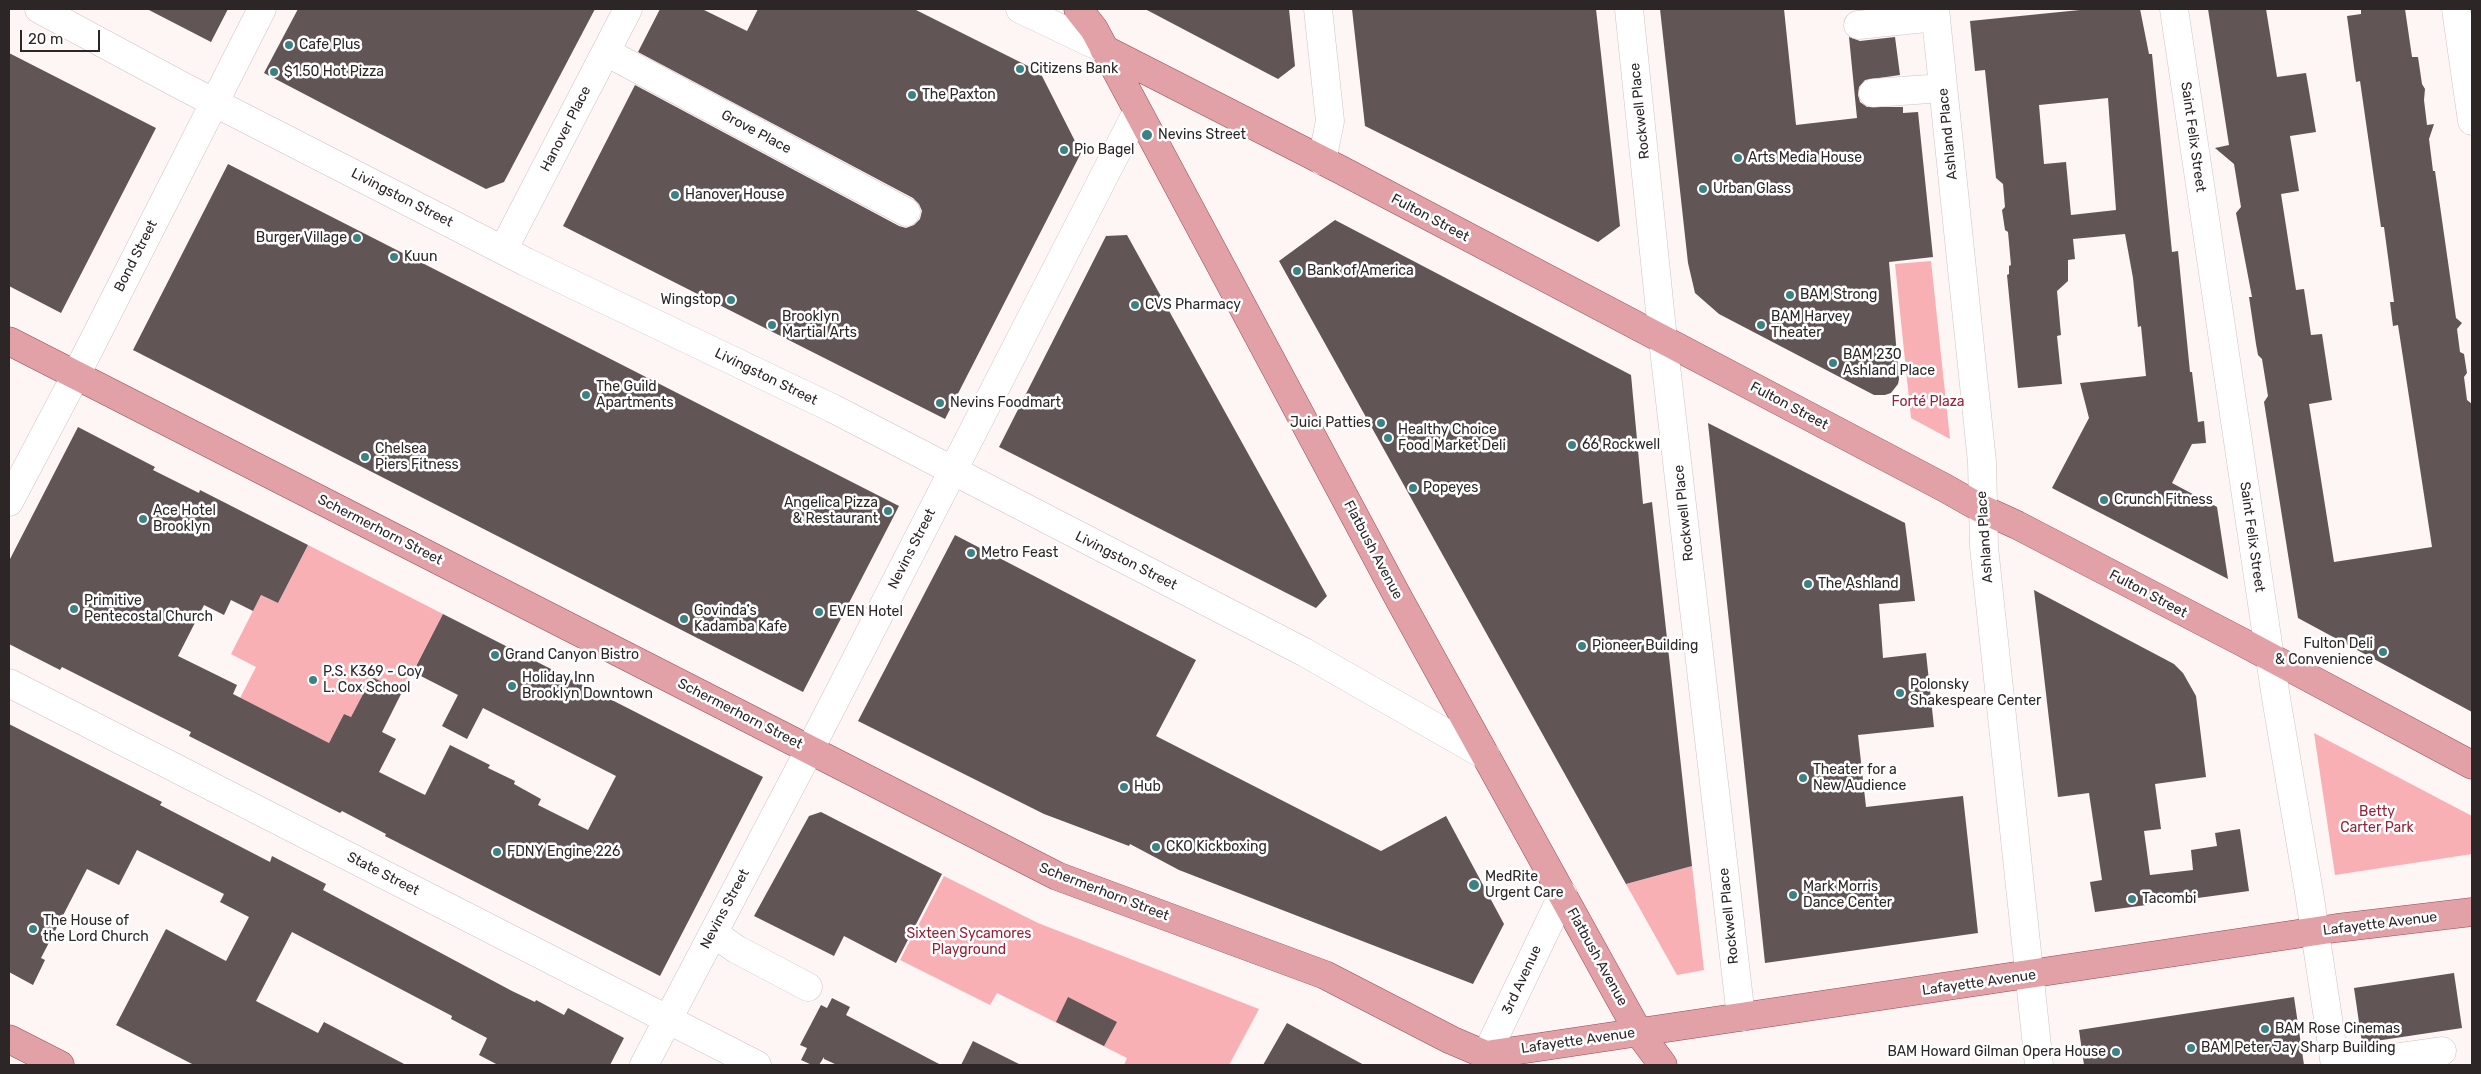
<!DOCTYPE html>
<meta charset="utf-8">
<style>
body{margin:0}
#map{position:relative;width:2481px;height:1074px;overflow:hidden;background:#fef5f5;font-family:Rubik,sans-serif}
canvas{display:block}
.frame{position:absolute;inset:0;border:10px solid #2c2627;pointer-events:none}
.scale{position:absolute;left:20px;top:30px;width:80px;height:22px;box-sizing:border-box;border:2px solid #2c2627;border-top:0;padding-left:6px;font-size:15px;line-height:18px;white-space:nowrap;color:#2c2627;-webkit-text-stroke:4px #fff;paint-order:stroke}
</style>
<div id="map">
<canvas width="2481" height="1074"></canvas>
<div class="frame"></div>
<div class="scale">20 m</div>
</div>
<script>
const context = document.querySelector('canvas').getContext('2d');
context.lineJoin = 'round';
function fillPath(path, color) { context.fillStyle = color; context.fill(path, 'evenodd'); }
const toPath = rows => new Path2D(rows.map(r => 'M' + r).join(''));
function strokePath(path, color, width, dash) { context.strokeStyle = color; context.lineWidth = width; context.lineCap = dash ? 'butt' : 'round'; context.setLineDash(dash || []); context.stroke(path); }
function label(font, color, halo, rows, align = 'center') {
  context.font = font + ' Rubik,sans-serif'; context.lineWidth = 5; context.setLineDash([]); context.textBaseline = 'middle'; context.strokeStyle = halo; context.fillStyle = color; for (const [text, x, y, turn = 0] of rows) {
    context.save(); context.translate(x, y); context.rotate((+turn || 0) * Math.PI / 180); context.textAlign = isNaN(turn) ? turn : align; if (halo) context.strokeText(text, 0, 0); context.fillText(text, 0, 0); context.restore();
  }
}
const green = toPath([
 [1931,261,1950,439,1911,418,1895,264],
 [308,545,443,614,402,692,372,677,351,717,344,714,329,743,240,698,256,667,231,654,261,595,278,603],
 [2314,733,2472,816,2472,854,2335,875],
 [1692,866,1704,970,1677,975,1626,884],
 [944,876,1038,923,1259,1009,1229,1065,1124,1065,1127,1058,997,993,990,1005,900,960]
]);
const building = toPath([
 [147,9,228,9,211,42],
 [298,9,595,9,504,182,486,189,264,73],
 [660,9,702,9,747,31,758,9,914,9,1040,72,1081,153,945,419,563,226,635,85,899,226,906,228,914,225,920,219,922,211,919,204,913,198,638,52],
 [1145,9,1289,9,1295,66,1278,79],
 [1352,9,1596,9,1620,226,1598,242,1365,126],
 [1660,9,1784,9,1796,125,1857,118,1849,37,1860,41,1895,37,1900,75,1865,80,1859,87,1858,95,1860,102,1867,107,1903,107,1903,113,1918,112,1933,257,1889,262,1899,379,1898,384,1891,393,1885,395,1874,395,1719,314,1695,293,1688,263],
 [2090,9,2140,9,2149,54,2152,54,2172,252,2178,251,2190,372,2192,372,2198,422,2204,421,2206,443,2192,444,2172,483,2217,507,2228,579,2052,488,2089,418,2080,383,2146,376,2141,326,2138,327,2133,278,2125,234,2073,239,2075,259,2068,260,2068,281,2057,291,2061,335,2057,336,2062,384,2018,388,2007,275,2009,274,2009,266,2011,265,2008,232,2005,230,2002,210,2005,207,2003,184,1996,178,1985,70,1975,71,1970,21],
 [2108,98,2116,210,2071,215,2066,162,2044,164,2039,105],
 [2208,9,2266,9,2277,77,2306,73,2316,132,2290,136,2299,191,2281,194,2296,290,2304,289,2311,335,2322,334,2332,400,2309,404,2334,562,2432,547,2398,325,2393,326,2390,302,2394,302,2384,227,2381,227,2360,81,2356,82,2347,16,2361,14,2361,9,2405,9,2412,57,2418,57,2422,84,2425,89,2424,100,2427,125,2434,124,2429,139,2433,171,2435,171,2456,318,2462,323,2457,329,2460,352,2464,354,2467,373,2464,377,2467,400,2472,404,2472,712,2298,618,2264,402,2268,396,2262,359,2258,355,2256,344,2249,297,2252,297,2236,213,2241,207,2234,164,2215,148,2229,145],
 [9,53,156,128,61,313,9,286],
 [228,164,899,506,803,692,133,350],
 [1335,220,1631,375,1643,504,1652,502,1692,866,1626,884,1279,261],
 [1127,235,1327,596,1316,608,999,447,1106,236],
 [1708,423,1905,523,1915,601,1879,604,1883,658,1926,653,1934,727,1858,735,1866,807,1963,796,1978,933,1765,963],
 [78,427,155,467,153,470,199,493,200,490,308,545,278,603,261,595,253,611,231,600,224,615,204,605,178,656,237,685,233,694,329,743,344,714,351,717,372,677,402,692,382,732,396,739,379,772,425,795,450,745,490,765,488,768,515,781,514,784,541,799,538,805,588,830,616,776,483,708,467,739,442,726,458,695,413,672,443,614,763,777,660,976,385,836,386,834,342,811,340,813,189,736,191,732,169,721,62,667,60,670,9,644,9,561],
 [955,535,1196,660,1156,736,1381,851,1446,816,1504,924,1473,984,1179,870,1130,844,1129,846,1044,814,858,721],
 [2034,590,2174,664,2183,673,2196,696,2206,777,2155,784,2161,829,2144,831,2150,875,2193,870,2191,850,2217,846,2215,833,2240,829,2249,891,2095,912,2090,882,2102,880,2089,793,2058,797],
 [9,724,162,802,160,805,270,862,272,856,326,884,323,890,512,991,535,1002,536,1000,564,1015,568,1008,624,1038,610,1065,498,1065,479,1055,487,1038,451,1019,452,1016,292,932,256,1001,318,1033,324,1022,406,1065,194,1065,116,1025,166,929,226,961,249,917,220,902,224,894,137,850,119,885,87,869,41,958,45,960,33,985,9,972],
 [821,812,942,874,896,963,844,936,834,956,754,916,809,816],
 [2454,973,2462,1028,2362,1043,2354,988],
 [1068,997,1117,1022,1104,1046,1056,1022],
 [2294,997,2304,1065,2084,1065,2079,1030],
 [832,998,850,1007,846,1015,941,1065,837,1065,824,1059,824,1057,819,1065,812,1065,801,1060,807,1048,800,1045,821,1005,827,1008],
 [1287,1023,1364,1065,1263,1065],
 [973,1041,1021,1065,961,1065]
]);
const minor = toPath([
 [39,9,184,87,526,262,832,408,1304,652,1486,756],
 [1020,9,1104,49],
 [1318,9,1330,121,1322,161],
 [1629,9,1663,340,1741,1017],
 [1935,9,1982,462,1984,547,2039,1065],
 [2174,9,2276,698,2309,892,2335,1065],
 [2456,9,2472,121],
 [1858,25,1936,17],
 [606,52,906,212],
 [1873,93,1943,88],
 [503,250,628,9],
 [9,502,76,375,262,9],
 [9,683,757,1065],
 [713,933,736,949,808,987],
 [644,1065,810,749,1137,112],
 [1492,1065,1486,1055,1563,894],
 [2343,1065,2442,1051]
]);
const major = toPath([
 [1078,9,1094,29,1399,599,1620,999,1639,1033,1663,1065],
 [1104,49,1341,170,1945,488,1982,509,2017,525,2242,642,2472,765],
 [9,341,1057,876,1325,975,1451,1040,1486,1055],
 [9,1039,60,1065],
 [1486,1055,2337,928,2472,912]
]);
const markers = [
 [289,45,5,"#3b8383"],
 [1020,69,5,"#3b8383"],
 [274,72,5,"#3b8383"],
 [912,95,5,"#3b8383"],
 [1147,135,6,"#3b8383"],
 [1064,150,5,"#3b8383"],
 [1738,158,5,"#3b8383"],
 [1703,189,5,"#3b8383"],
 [675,195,5,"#3b8383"],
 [357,238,5,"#3b8383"],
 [394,257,5,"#3b8383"],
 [1297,271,5,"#3b8383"],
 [1790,295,5,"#3b8383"],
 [731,300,5,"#3b8383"],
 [1135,305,5,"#3b8383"],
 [772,325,5,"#3b8383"],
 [1761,325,5,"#3b8383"],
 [1833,363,5,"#3b8383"],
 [586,395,5,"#3b8383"],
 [940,403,5,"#3b8383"],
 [1381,423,5,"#3b8383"],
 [1388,438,5,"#3b8383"],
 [1572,445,5,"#3b8383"],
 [365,457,5,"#3b8383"],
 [1413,488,5,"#3b8383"],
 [2104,500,5,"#3b8383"],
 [888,511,5,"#3b8383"],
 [143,519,5,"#3b8383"],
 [971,553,5,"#3b8383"],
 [1808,584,5,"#3b8383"],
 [74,609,5,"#3b8383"],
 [819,612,5,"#3b8383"],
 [684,619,5,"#3b8383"],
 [1582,646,5,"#3b8383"],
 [2383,652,5,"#3b8383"],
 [495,655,5,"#3b8383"],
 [313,680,5,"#3b8383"],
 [512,686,5,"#3b8383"],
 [1900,693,5,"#3b8383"],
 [1803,778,5,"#3b8383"],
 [1124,787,5,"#3b8383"],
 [1156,847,5,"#3b8383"],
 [497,852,5,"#3b8383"],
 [1474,885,6,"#3b8383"],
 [1793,895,5,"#3b8383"],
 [2132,899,5,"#3b8383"],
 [33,929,5,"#3b8383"],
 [2265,1029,5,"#3b8383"],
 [2191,1048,5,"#3b8383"],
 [2116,1052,5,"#3b8383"]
];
const poiNames = [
 ["Cafe Plus",299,45],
 ["Citizens Bank",1030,69],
 ["$1.50 Hot Pizza",284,72],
 ["The Paxton",922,95],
 ["Nevins Street",1158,135],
 ["Pio Bagel",1074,150],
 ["Arts Media House",1748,158],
 ["Urban Glass",1713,189],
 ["Hanover House",685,195],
 ["Burger Village",347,238,"right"],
 ["Kuun",404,257],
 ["Bank of America",1307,271],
 ["BAM Strong",1800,295],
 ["Wingstop",721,300,"right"],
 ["CVS Pharmacy",1145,305],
 ["Brooklyn",782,317],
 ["Martial Arts",782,333],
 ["BAM Harvey",1771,317],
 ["Theater",1771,333],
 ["BAM 230",1843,355],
 ["Ashland Place",1843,371],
 ["The Guild",596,387],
 ["Apartments",596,403],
 ["Nevins Foodmart",950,403],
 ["Juici Patties",1371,423,"right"],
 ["Healthy Choice",1398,430],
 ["Food Market Deli",1398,446],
 ["66 Rockwell",1582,445],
 ["Chelsea",375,449],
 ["Piers Fitness",375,465],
 ["Popeyes",1423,488],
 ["Crunch Fitness",2114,500],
 ["Angelica Pizza",878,503,"right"],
 ["& Restaurant",878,519,"right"],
 ["Ace Hotel",153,511],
 ["Brooklyn",153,527],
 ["Metro Feast",981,553],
 ["The Ashland",1818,584],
 ["Primitive",84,601],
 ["Pentecostal Church",84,617],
 ["Govinda's",694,611],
 ["Kadamba Kafe",694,627],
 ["EVEN Hotel",829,612],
 ["Fulton Deli",2373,644,"right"],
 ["& Convenience",2373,660,"right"],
 ["Pioneer Building",1592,646],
 ["Grand Canyon Bistro",505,655],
 ["P.S. K369 - Coy",323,672],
 ["L. Cox School",323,688],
 ["Holiday Inn",522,678],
 ["Brooklyn Downtown",522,694],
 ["Polonsky",1910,685],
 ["Shakespeare Center",1910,701],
 ["Theater for a",1813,770],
 ["New Audience",1813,786],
 ["Hub",1134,787],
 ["CKO Kickboxing",1166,847],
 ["FDNY Engine 226",507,852],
 ["MedRite",1485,877],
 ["Urgent Care",1485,893],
 ["Mark Morris",1803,887],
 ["Dance Center",1803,903],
 ["Tacombi",2142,899],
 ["The House of",43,921],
 ["the Lord Church",43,937],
 ["BAM Rose Cinemas",2275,1029],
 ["BAM Peter Jay Sharp Building",2201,1048],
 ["BAM Howard Gilman Opera House",2106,1052,"right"]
];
const streetNames = [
 ["Rockwell Place",1640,111,-96],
 ["Hanover Place",566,129,-63],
 ["Grove Place",756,132,28],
 ["Ashland Place",1948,134,-96],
 ["Saint Felix Street",2193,137,82],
 ["Livingston Street",402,198,27],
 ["Fulton Street",1430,218,28],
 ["Bond Street",136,256,-63],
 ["Livingston Street",766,377,26],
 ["Fulton Street",1789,406,28],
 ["Rockwell Place",1684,513,-96],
 ["Schermerhorn Street",380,530,27],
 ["Ashland Place",1985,537,-94],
 ["Saint Felix Street",2252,537,82],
 ["Nevins Street",912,549,-63],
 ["Flatbush Avenue",1373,550,62],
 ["Livingston Street",1126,561,27],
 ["Fulton Street",2148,594,28],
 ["Schermerhorn Street",740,714,27],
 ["State Street",383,874,27],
 ["Schermerhorn Street",1104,892,21],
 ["Nevins Street",725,909,-62],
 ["Rockwell Place",1729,916,-96],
 ["Lafayette Avenue",2380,924,-7],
 ["Flatbush Avenue",1597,957,61],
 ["3rd Avenue",1522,980,-65],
 ["Lafayette Avenue",1979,983,-8],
 ["Lafayette Avenue",1578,1041,-8]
];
const parkNames = [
 ["Forté Plaza",1928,402],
 ["Betty",2377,812],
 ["Carter Park",2377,828],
 ["Sixteen Sycamores",969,934],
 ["Playground",969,950]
];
fillPath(green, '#f9b0b5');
fillPath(building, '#615556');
strokePath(minor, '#d0c2c3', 29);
strokePath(major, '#964c54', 29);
strokePath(minor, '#fff', 28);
strokePath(major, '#e2a0a7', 28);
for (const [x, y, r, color] of markers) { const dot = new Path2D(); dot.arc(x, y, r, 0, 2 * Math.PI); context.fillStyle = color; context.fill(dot); strokePath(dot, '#fff', 2); }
label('14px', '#2c2627', '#fff', poiNames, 'left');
label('14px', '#2c2627', '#fff', streetNames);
label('14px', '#932137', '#fff', parkNames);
</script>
